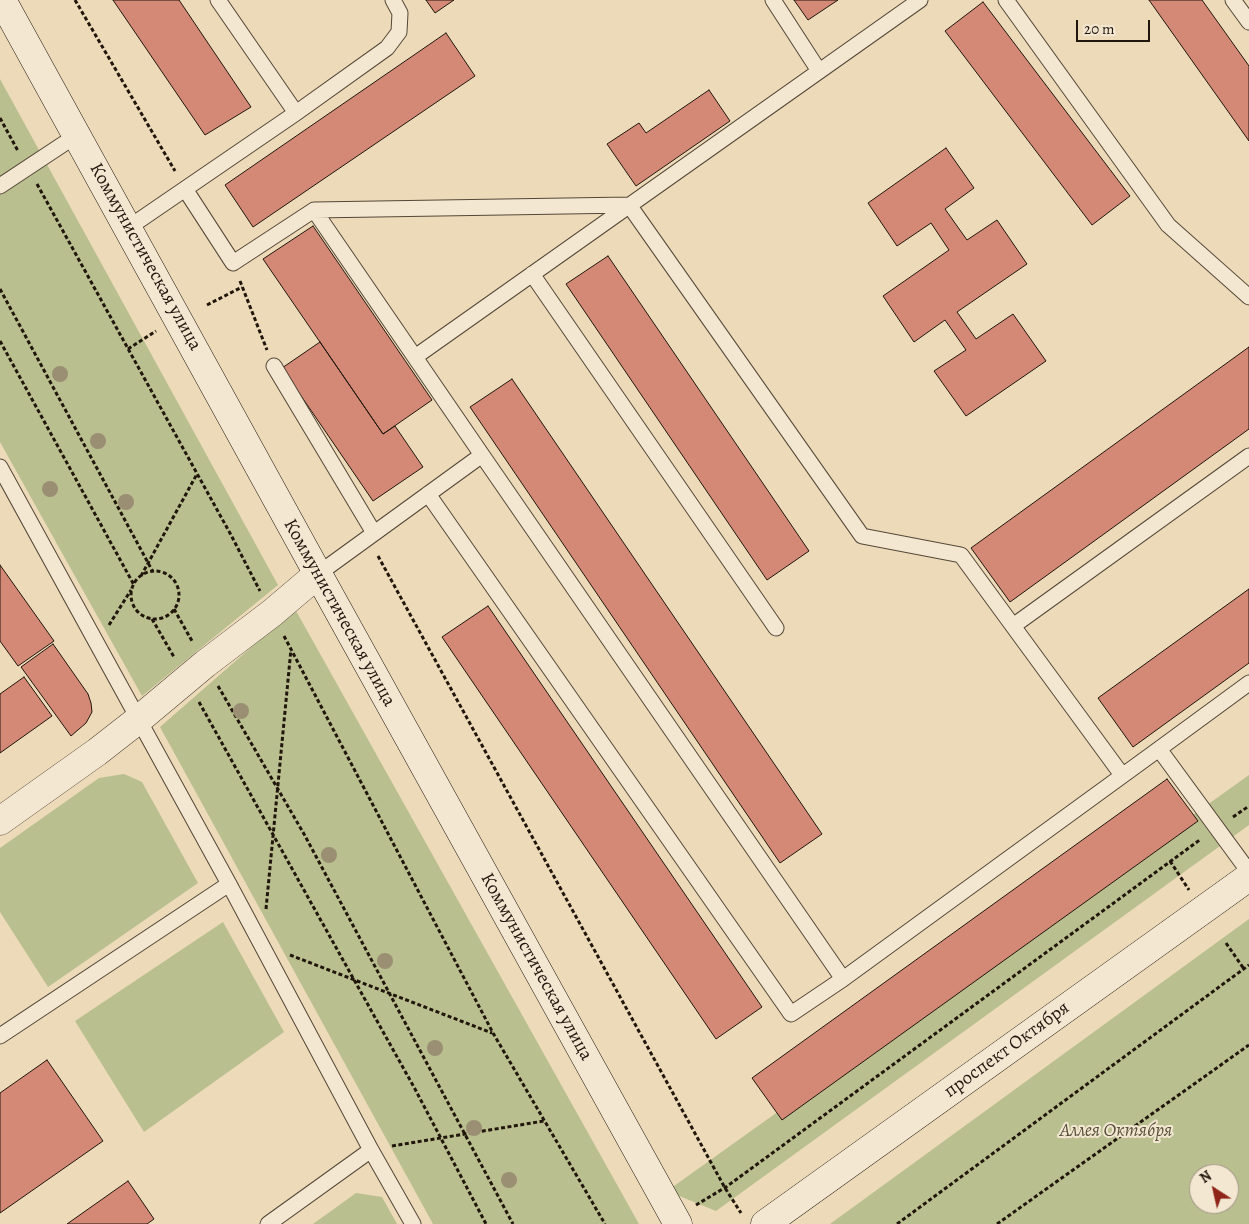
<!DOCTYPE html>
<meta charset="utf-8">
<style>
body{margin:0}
#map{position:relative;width:1249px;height:1224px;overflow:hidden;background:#eddab9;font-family:Alegreya,serif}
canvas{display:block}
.north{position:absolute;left:1189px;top:1164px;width:50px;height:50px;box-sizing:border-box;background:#f3e7d2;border:1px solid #9f9383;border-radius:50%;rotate:325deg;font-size:14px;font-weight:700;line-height:20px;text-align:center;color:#21160c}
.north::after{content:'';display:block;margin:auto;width:18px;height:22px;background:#8f2418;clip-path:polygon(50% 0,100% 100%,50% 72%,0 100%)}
.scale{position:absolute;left:1076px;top:20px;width:74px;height:22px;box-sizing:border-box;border:2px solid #21160c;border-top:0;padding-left:6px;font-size:15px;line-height:18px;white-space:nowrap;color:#21160c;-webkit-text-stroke:4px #f3e7d2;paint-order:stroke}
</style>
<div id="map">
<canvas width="1249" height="1224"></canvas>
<div class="north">N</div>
<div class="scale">20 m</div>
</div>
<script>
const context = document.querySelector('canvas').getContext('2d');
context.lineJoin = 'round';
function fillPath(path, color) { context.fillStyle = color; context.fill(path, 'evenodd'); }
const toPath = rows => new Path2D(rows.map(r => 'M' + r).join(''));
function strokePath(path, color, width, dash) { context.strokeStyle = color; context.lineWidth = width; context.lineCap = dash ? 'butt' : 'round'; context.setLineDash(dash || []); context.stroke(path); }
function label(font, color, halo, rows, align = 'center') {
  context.font = font + ' Alegreya,serif'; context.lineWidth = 4; context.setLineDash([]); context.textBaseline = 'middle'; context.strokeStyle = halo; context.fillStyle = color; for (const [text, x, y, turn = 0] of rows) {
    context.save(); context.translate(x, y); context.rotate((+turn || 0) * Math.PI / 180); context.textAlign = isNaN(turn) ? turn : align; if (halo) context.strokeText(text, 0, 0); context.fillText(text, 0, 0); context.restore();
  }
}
const green = toPath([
 [0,79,278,585,142,696,0,442],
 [295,609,639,1224,433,1224,160,727],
 [124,774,142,782,198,883,48,987,0,912,0,848,99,778],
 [1249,775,1249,825,716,1211,667,1191],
 [1249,919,1249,1224,830,1224],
 [1199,1174,1229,1174,1229,1204,1199,1204],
 [223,922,284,1032,144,1132,75,1021],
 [356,1193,382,1197,397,1224,313,1224]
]);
const building = toPath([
 [113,0,179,0,251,107,205,135,113,0],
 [426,0,454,0,435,13,426,0],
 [794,0,838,0,808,20,794,0],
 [1149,0,1202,0,1249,66,1249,141,1149,0],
 [983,2,1130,196,1092,225,945,31,983,2],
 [446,33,475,76,253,227,225,185,446,33],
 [709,90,730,121,636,186,607,144,639,123,646,133,709,90],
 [946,148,974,188,945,209,967,240,997,220,1027,264,957,312,976,339,1013,314,1046,361,966,416,934,371,966,350,945,320,914,342,883,296,949,250,931,223,897,246,868,203,946,148],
 [313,226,432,400,383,434,263,259,313,226],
 [608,256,809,551,767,580,566,284,608,256],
 [320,342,383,434,395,426,423,467,373,501,282,368,320,342],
 [1249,347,1249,429,1010,602,971,548,1249,347],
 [512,379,822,834,780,863,470,407,512,379],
 [0,565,54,641,18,666,0,641,0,565],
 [1249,589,1249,663,1133,747,1098,698,1249,589],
 [488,606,762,1007,716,1039,442,637,488,606],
 [53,644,88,694,91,703,92,712,86,723,71,736,21,667,53,644],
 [24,677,52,716,0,753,0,694,24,677],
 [1167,779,1198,821,782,1120,752,1078,1167,779],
 [47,1060,103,1141,0,1213,0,1093,47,1060],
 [128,1181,154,1219,147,1224,67,1224,128,1181]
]);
const path = toPath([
 [75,0,175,171],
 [0,118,18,151],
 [37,184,231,535,260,591],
 [240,281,267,350],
 [0,289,153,572],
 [207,305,242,287],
 [0,341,134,585],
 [128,349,156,331],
 [378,556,725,1188,741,1213],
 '131 595a24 24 0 1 1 48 0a24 24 0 1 1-48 0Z',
 [141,576,197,474],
 [174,609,192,641],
 [152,619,174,657],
 [109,625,131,590],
 [284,636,493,1033,605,1224],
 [218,686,304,834,513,1224],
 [199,702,415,1089,486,1224],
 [1233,817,1249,806],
 [1170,861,1189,890],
 [266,909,291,649],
 [1226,943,1244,969],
 [290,955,492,1033],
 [392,1146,544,1121],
 [696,1205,726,1187,1201,839],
 [897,1224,1249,965],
 [997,1224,1249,1045]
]);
const service = toPath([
 [218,0,296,113],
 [773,0,819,71],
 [1006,0,1168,225,1249,297],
 [1233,0,1249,22],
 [0,186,77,135],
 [185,189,233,263,314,210,482,455,318,574],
 [314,210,629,205,862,536,961,555,1122,775],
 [128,228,296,113,387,48,399,32,400,13,393,0],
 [532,274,776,628],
 [415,357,920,0],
 [274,366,374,533],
 [482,455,843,979],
 [0,467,229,884,371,1150,413,1224],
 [428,494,791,1014,843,979,1159,749,1249,872],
 [1013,626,1249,456],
 [1159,749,1249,683],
 [0,1036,229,884],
 [268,1224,371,1150]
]);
const tertiary = toPath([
 [0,821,97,752,138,720,205,664,272,613,318,574]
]);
const secondary = toPath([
 [2,0,318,574,678,1224],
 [765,1224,1249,877]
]);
const trees = [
 [60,374],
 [98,441],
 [50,489],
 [126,502],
 [241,711],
 [329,855],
 [385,961],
 [435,1048],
 [474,1128],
 [509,1180]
];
const streetNames = [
 ["Коммунистическая улица",145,257,61],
 ["Коммунистическая улица",339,613,61],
 ["Коммунистическая улица",536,967,61],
 ["проспект Октября",1007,1050,-36]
];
const parkNames = [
 ["Аллея Октября",1116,1131]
];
fillPath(green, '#b9bf8f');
fillPath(building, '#d48976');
strokePath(building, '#21160c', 1);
strokePath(service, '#544737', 17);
strokePath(tertiary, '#544737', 29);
strokePath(secondary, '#21160c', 29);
strokePath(path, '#21160c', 3, [4, 2.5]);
strokePath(service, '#f3e7d2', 15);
strokePath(tertiary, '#f3e7d2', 28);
strokePath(secondary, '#f3e7d2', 28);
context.fillStyle = '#9a8f73';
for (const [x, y] of trees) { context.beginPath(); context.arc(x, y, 8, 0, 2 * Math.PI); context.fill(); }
label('19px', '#21160c', '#f3e7d2', streetNames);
label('italic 19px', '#56513a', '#f3e7d2', parkNames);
</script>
